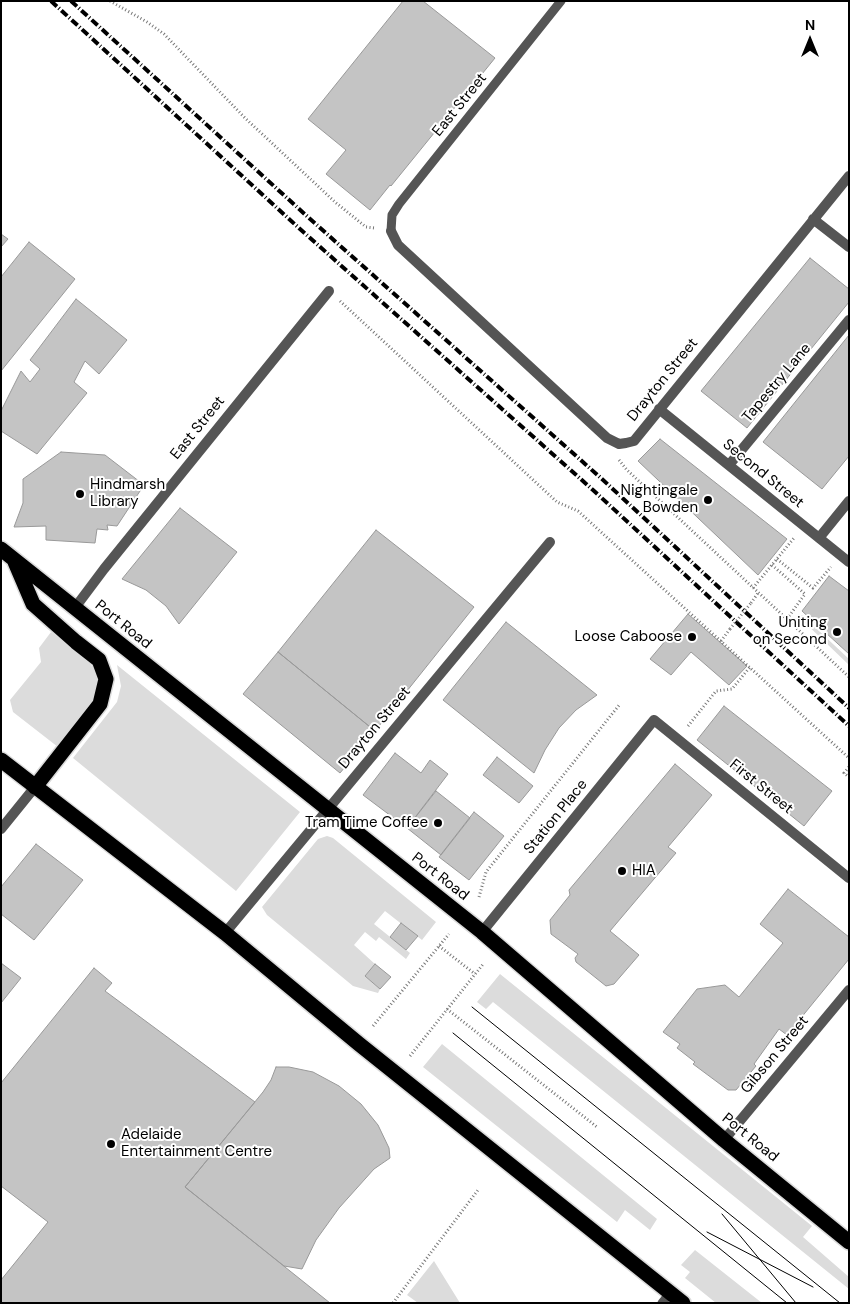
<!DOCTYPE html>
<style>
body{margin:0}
#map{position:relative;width:850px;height:1304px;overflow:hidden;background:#fff;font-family:"DM Sans",sans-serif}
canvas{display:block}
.frame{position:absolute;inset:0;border:2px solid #000;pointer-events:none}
.north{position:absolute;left:785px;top:15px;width:50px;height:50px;-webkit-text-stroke:4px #fff;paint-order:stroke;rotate:0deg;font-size:14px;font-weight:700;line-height:20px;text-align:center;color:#000}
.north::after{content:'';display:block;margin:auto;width:18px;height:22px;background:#000;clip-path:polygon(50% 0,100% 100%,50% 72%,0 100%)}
</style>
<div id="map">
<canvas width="850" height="1304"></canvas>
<div class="frame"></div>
<div class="north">N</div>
</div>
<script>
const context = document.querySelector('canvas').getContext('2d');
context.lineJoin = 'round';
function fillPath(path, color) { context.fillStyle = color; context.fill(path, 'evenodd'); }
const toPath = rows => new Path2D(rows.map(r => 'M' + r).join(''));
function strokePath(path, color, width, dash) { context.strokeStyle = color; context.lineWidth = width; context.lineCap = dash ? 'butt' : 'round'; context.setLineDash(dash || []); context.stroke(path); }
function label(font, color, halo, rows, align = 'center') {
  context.font = font + ' "DM Sans",sans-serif'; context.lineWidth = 4; context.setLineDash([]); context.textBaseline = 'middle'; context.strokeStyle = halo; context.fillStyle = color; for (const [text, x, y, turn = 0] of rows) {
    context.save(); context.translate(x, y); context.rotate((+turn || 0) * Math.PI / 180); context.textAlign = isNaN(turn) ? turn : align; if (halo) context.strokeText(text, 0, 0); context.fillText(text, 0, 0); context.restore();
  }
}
const green = toPath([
 [802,615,849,659,849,665,799,617],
 [51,632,88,660,95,672,98,682,95,699,58,747,13,712,10,700,41,662,39,648],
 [117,665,300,812,236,891,73,758,117,702,121,686],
 [327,836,333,838,436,922,422,940,385,911,374,924,410,953,406,959,379,937,376,941,365,932,354,945,375,964,365,976,380,989,378,993,353,986,267,915,262,907,318,839],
 [500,974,812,1226,803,1237,849,1277,849,1289,493,1002,486,1009,477,1002],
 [442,1044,657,1219,650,1230,625,1210,617,1222,423,1067],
 [695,1250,762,1303,716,1303,685,1278,690,1272,681,1265],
 [434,1261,460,1303,418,1303,407,1295]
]);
const building = toPath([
 [403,1,423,1,495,58,391,186,390,185,370,210,326,174,346,150,308,119,403,1],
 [1,234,8,239,1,247,1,234],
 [29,242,75,279,1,371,1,277,29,242],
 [810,258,849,289,849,302,747,428,701,391,810,258],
 [76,299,127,340,99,374,85,361,74,382,87,393,37,454,1,431,1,411,21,371,30,382,40,369,30,360,76,299],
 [849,335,849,456,822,489,763,442,849,335],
 [660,439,787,539,758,575,638,461,660,439],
 [61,452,105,455,144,485,117,526,107,525,108,530,97,529,95,543,46,540,46,526,14,527,23,503,23,479,61,452],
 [180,508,237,552,179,624,166,606,146,590,122,579,180,508],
 [376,530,474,607,375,731,278,652,376,530],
 [829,576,849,591,849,654,802,611,829,576],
 [688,614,747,666,729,685,691,652,671,675,650,659,688,614],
 [506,622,597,695,576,710,559,728,545,750,534,773,443,700,506,622],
 [278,652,375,731,340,773,243,694,278,652],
 [724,706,832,791,804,826,697,740,724,706],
 [395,753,421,773,430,760,448,774,407,828,363,795,395,753],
 [497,757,533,786,519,803,483,775,497,757],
 [675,764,712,795,668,847,676,853,610,931,639,955,614,984,606,986,576,962,575,958,578,954,551,934,550,920,570,895,569,890,675,764],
 [436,791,470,818,441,855,407,828,436,791],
 [474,812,504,836,469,880,439,857,474,812],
 [36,844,83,880,34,940,1,914,1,887,36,844],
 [788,889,849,937,849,959,787,1035,779,1029,754,1064,756,1066,736,1090,728,1090,693,1064,695,1062,677,1048,680,1044,663,1032,697,989,725,985,739,997,783,943,760,924,788,889],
 [401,923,418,936,406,950,390,937,401,923],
 [1,963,21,978,1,1003,1,963],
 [375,964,391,977,380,989,365,976,375,964],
 [94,968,112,983,105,991,255,1102,185,1187,330,1303,1,1303,1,1280,48,1222,1,1186,1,1083,94,968],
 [276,1067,289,1067,313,1072,339,1086,361,1104,378,1125,389,1148,390,1158,374,1169,339,1208,316,1240,302,1269,284,1266,185,1187,263,1092,271,1080,276,1067]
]);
const path = toPath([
 [110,1,147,22,164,34,245,118,335,202,366,227,375,228],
 [340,301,557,502,578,511,849,758],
 [619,460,627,470,849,677],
 [777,559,813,588,831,567],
 [772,565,805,594,787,619],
 [753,588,794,538],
 [751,603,758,593],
 [721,641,730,629],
 [688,726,716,691,732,689,750,667],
 [849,767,844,773,849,777],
 [479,897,486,872,620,704],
 [439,946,475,974],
 [447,1009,597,1127],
 [373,1026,449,934],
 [410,1056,484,963],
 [393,1303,478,1190]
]);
const lane = toPath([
 [391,231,392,215,399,204,561,1],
 [662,1303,670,1293]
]);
const street = toPath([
 [813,219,849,247],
 [391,231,398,245,607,438,619,444,626,443,634,441,849,176],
 [659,409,849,562],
 [729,465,849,320],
 [819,538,849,501],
 [74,609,104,569,329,291],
 [1,829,35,787],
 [482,932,654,720,849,878],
 [225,933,550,542],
 [724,1140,849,990]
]);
const highway = toPath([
 [1,549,482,932,724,1140,849,1242],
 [15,562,33,604,76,642,99,660,106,679,100,704,35,787],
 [1,760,225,933,359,1044,683,1303]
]);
const tram = toPath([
 [472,1007,840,1303],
 [453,1033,787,1303],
 [722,1214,796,1303],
 [707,1232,813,1287]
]);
const rail = toPath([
 [51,1,300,229,593,490,849,726],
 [71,1,309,218,602,479,849,708]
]);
const pathBridge = toPath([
 [730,629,751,603]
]);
const markers = [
 [80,494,5,"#000"],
 [708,500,5,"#000"],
 [837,632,5,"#000"],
 [692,637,5,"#000"],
 [438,823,5,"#000"],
 [622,871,5,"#000"],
 [111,1144,5,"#000"]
];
const streetNames = [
 ["East Street",460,105,-51],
 ["Drayton Street",663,380,-51],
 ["Tapestry Lane",777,383,-50],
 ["East Street",198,428,-51],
 ["Second Street",763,474,39],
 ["Port Road",123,625,39],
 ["Drayton Street",375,728,-50],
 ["First Street",761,787,39],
 ["Station Place",556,817,-51],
 ["Port Road",440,877,38],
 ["Gibson Street",775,1055,-50],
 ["Port Road",750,1138,39]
];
const poiNames = [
 ["Hindmarsh",90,485,"left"],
 ["Library",90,502,"left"],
 ["Nightingale",698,491],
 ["Bowden",698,508],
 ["Uniting",827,623],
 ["on Second",827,640],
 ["Loose Caboose",682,637],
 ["Tram Time Coffee",428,823],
 ["HIA",632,871,"left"],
 ["Adelaide",121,1135,"left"],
 ["Entertainment Centre",121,1152,"left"]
];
fillPath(green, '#dcdcdc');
fillPath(building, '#c4c4c4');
strokePath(building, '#999', 1);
strokePath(highway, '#dbdbdb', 18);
strokePath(path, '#777', 3, [1, 2.5]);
strokePath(lane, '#555', 9);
strokePath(street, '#555', 10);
strokePath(highway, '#000', 15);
strokePath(tram, '#000', 1);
strokePath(rail, '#000', 4, [8, 2.5, 1, 2.5]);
strokePath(pathBridge, '#777', 3, [1, 2.5]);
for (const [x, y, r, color] of markers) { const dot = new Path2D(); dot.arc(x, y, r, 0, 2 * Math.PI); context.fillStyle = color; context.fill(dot); strokePath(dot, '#fff', 2); }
label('15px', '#000', '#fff', streetNames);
label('15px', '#000', '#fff', poiNames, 'right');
</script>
